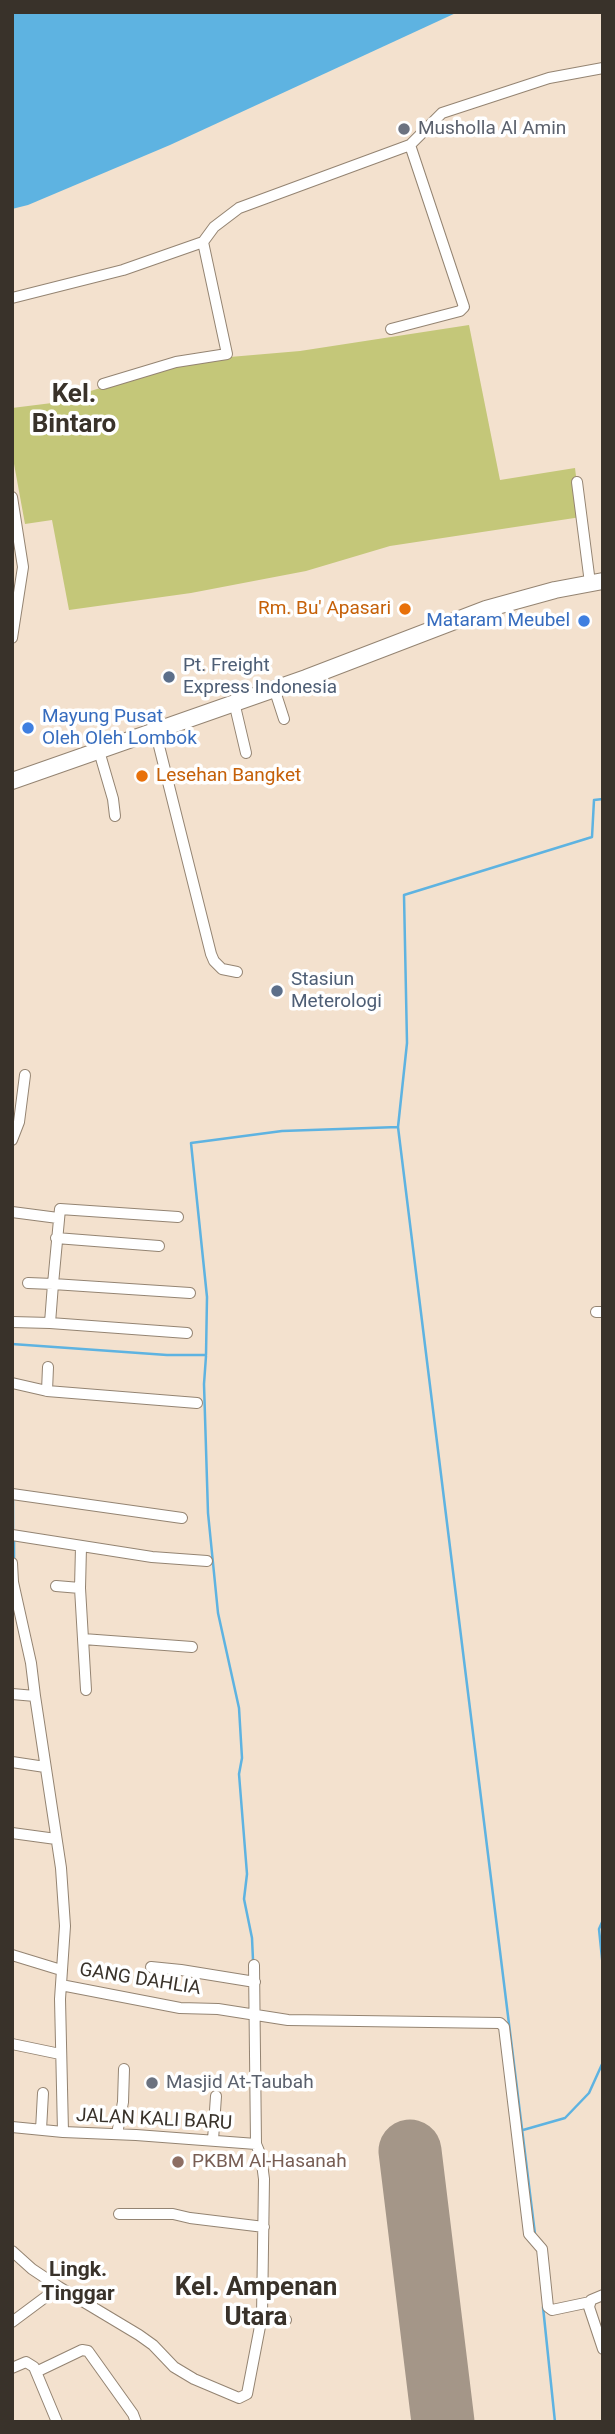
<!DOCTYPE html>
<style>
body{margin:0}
#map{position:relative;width:615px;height:2434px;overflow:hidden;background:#f3e1ce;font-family:Roboto,sans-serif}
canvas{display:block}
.frame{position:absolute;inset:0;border:14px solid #39322a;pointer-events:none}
</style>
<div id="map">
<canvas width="615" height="2434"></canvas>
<div class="frame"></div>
</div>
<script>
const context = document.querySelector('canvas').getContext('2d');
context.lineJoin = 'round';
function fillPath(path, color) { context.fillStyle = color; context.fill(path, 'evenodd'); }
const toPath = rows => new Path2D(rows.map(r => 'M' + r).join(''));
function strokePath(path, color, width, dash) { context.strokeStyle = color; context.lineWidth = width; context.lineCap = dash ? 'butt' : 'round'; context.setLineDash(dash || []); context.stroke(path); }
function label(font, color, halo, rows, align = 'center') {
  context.font = font + ' Roboto,sans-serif'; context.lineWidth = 7; context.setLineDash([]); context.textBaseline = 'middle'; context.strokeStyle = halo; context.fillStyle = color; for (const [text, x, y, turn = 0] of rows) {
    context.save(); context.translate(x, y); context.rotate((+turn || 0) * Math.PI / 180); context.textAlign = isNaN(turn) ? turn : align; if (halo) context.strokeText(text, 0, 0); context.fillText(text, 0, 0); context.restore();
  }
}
const green = toPath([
 [469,325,500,480,575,468,581,517,390,546,306,571,191,593,69,610,52,520,25,524,12,453,12,408,52,403,168,367,218,358,300,351]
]);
const water = toPath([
 [12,12,458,12,170,145,28,205,12,209]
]);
const stream = toPath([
 [12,1344,167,1355,206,1355,207,1297,191,1143,282,1131,398,1127],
 [206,1356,204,1384,208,1513,218,1613,239,1708,242,1758,239,1774,247,1874,244,1899,252,1938,253,1960],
 [13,1498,13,1533],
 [14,1540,14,1562],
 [603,1920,599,1929,603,1968],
 [523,2130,565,2118,589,2093,603,2062],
 [535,2234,398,1127,407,1043,404,895,592,837,594,800,603,799],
 [543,2307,555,2422]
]);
const runway = toPath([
 [410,2151,443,2422]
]);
const minor = toPath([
 [12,298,123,270,203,242,214,227,239,208,410,145,442,113,549,78,603,68],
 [391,329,460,311,464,307,410,145],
 [103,384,176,362,227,354,203,242],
 [577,482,590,583],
 [12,497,23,567,12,638],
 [274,688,284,719],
 [234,702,246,753],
 [155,730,211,954,214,961,222,969,237,972],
 [99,751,113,799,115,816],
 [12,1140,19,1122,25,1075],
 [12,1212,58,1218],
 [56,1238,159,1246],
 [28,1283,53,1284,60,1209,178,1217],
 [596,1312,603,1312],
 [12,1322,50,1323,53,1284,190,1293],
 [50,1323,187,1333],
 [12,1383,47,1391,197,1403],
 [47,1391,48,1367],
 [12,1494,182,1518],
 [12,1535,152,1557,207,1561],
 [81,1547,80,1588,86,1690],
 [12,1563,13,1582,31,1663,35,1696],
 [56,1586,80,1588],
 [83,1639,192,1647],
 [12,1694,35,1696,61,1868,65,1926,60,1999,63,2132],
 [12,1762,45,1767],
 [12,1833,56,1839],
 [12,1955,61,1970],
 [254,1965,256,2144],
 [151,1967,181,1970,255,1982],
 [61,1985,180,2008,218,2009,288,2020,500,2023,504,2027,529,2234,542,2249,548,2307,552,2310,590,2302],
 [12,2044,60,2054],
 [12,2127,63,2132,136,2135,256,2144,261,2156,264,2179,262,2316,247,2394,239,2398,194,2379,174,2367,153,2345,139,2335,59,2287,32,2269,12,2251],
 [41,2130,43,2093],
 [117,2134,123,2102,124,2069],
 [213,2140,216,2096],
 [119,2214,173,2214,190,2218,264,2227],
 [603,2295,591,2300,589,2307,603,2349],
 [262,2316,286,2320],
 [12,2322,59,2287],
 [12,2368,26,2362,34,2367,57,2422],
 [36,2372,82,2350,88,2351,133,2414,136,2422]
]);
const highway = toPath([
 [12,781,306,678,486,609,555,590,603,581]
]);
const markers = [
 [404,129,7,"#6b7280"],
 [405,609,7,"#e8710a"],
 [584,621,7,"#3f7fe0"],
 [169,677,7,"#5c6f8a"],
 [28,728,7,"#3f7fe0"],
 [142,776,7,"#e8710a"],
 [277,991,7,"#5c6f8a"],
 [152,2083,7,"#6b7280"],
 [178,2162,7,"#8d6e63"]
];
const worshipNames = [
 ["Musholla Al Amin",418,129],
 ["Masjid At-Taubah",166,2083]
];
const foodNames = [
 ["Rm. Bu' Apasari",391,609],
 ["Lesehan Bangket",156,776,"left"]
];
const shopNames = [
 ["Mataram Meubel",570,621],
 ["Mayung Pusat",42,717,"left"],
 ["Oleh Oleh Lombok",42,739,"left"]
];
const serviceNames = [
 ["Pt. Freight",183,666],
 ["Express Indonesia",183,688],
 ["Stasiun",291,980],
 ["Meterologi",291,1002]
];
const streetNames = [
 ["GANG DAHLIA",140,1980,9],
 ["JALAN KALI BARU",154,2120,3]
];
const educationNames = [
 ["PKBM Al-Hasanah",192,2162]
];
const neighbourhoodNames = [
 ["Lingk.",78,2271],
 ["Tinggar",78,2295]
];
const districtNames = [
 ["Kel.",74,395],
 ["Bintaro",74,425],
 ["Kel. Ampenan",256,2288],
 ["Utara",256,2318]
];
fillPath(green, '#c4c779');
fillPath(water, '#5eb3e1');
strokePath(stream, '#5eb3e1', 2.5);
strokePath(runway, '#a49688', 63);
strokePath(minor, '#948472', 12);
strokePath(highway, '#948472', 18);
strokePath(minor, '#fff', 10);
strokePath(highway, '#fff', 16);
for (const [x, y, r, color] of markers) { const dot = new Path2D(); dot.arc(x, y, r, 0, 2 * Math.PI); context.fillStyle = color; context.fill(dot); strokePath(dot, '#fff', 2.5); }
label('19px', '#5b616d', '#fff', worshipNames, 'left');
label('19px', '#c56008', '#fff', foodNames, 'right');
label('19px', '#366cbe', '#fff', shopNames, 'right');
label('19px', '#4e5e75', '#fff', serviceNames, 'left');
label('19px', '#39322a', '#fff', streetNames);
label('19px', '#785e54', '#fff', educationNames, 'left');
label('bold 21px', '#39322a', '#fff', neighbourhoodNames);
label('bold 26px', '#39322a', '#fff', districtNames);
</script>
